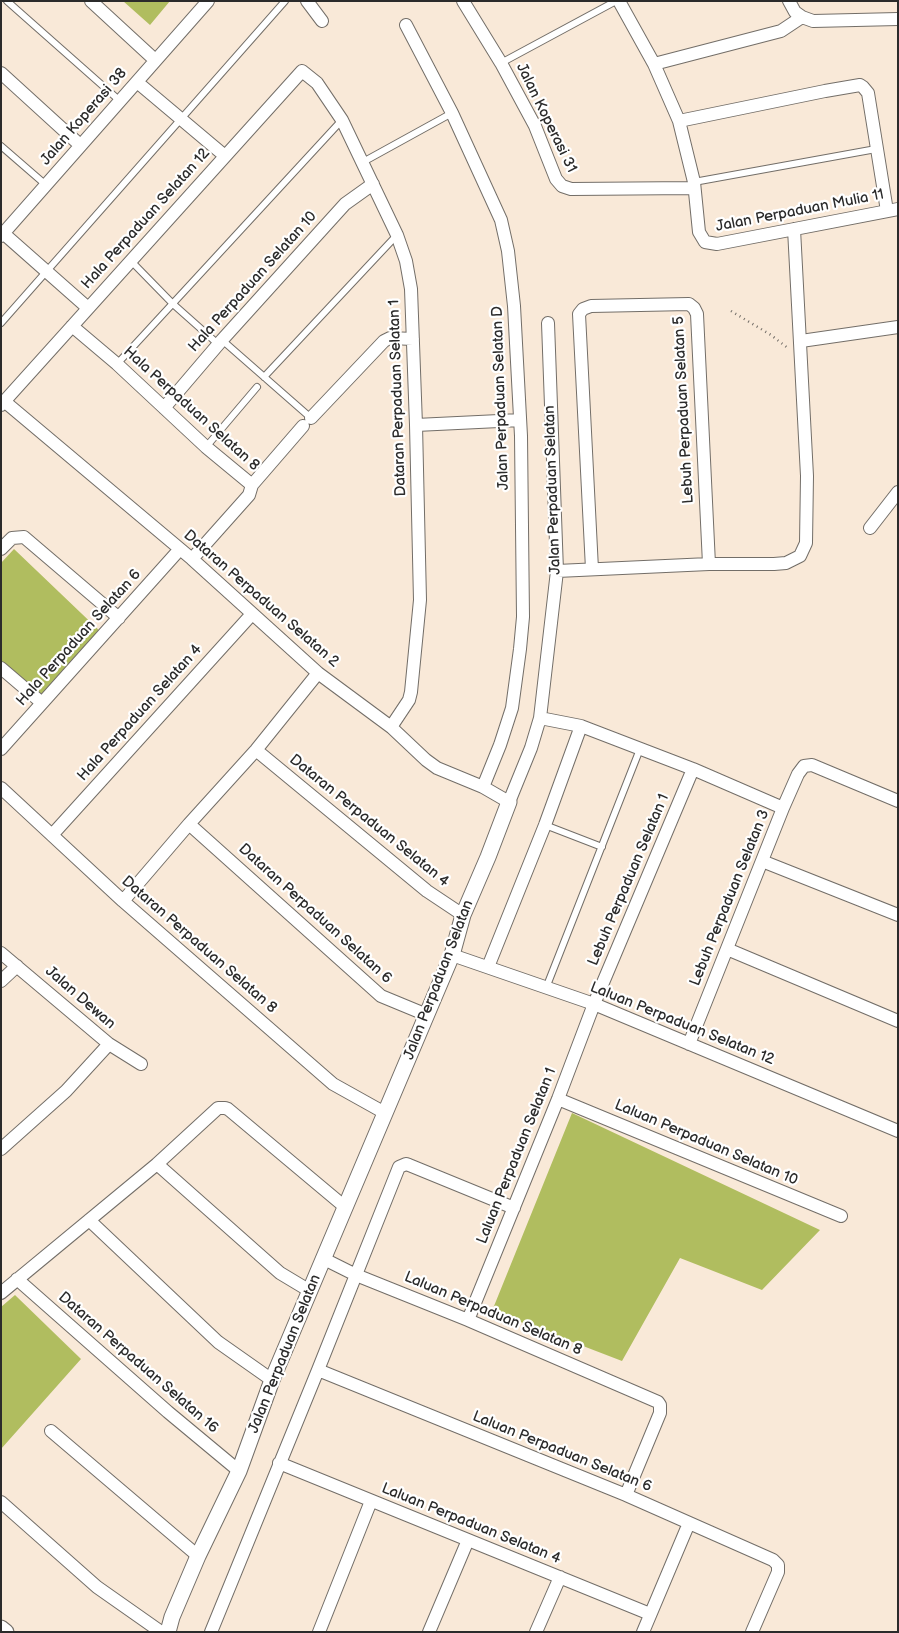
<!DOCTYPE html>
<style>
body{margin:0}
#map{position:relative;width:899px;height:1633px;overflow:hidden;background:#f9e9d8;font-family:"Balsamiq Sans",sans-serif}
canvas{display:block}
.frame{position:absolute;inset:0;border:2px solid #2b2b2b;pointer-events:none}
</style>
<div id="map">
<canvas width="899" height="1633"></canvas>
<div class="frame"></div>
</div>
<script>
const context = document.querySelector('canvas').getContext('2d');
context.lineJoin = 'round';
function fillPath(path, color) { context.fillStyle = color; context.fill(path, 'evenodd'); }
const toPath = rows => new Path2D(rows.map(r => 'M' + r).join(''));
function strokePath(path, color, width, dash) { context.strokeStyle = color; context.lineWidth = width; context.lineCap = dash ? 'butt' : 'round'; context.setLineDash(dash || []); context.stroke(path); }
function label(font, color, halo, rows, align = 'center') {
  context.font = font + ' "Balsamiq Sans",sans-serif'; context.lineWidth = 4.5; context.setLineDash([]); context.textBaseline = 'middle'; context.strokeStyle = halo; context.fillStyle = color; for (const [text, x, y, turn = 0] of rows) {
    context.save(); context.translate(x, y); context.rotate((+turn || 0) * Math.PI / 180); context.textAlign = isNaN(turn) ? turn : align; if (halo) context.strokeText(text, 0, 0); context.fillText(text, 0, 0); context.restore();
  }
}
const green = toPath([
 [123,1,170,1,150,25],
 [14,549,104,635,41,700,1,664,1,563],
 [572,1113,820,1230,762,1290,680,1258,622,1361,492,1311],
 [15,1295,81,1359,1,1449,1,1307]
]);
const path = toPath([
 [731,311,771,335,789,349]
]);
const service = toPath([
 [7,1,120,101],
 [501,63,616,1],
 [1,146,46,185],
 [363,162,452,113],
 [694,182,876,149],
 [131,261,173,304,218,344],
 [1,323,285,1],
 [222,340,311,418],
 [117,364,342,120],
 [264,377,397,235],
 [206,447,257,387],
 [545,825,602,847],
 [546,988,640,749]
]);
const minor = toPath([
 [91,1,155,60],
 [307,1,322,21],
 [463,1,501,63,535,126,556,179,562,186,571,189,694,188],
 [619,1,654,64,679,121,694,182,699,232,705,242,717,244,898,209],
 [789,1,795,12,802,17,813,21,898,19],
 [406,25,452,113,501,220,508,251,514,306,521,436,523,617,520,649,512,708,500,745,483,787],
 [654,64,781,31,802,17],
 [1,73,80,145],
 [137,82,225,156],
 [679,121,825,91,860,85,863,87,868,93,887,211],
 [3,233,88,308],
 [1,236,208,1],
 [72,326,117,364,206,447,252,485,303,426],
 [801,341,898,327],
 [4,401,192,559,318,673,391,727,426,760,437,768,483,787,509,802,531,748,540,718,557,571,548,323],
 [1,405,302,71,317,83,342,120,397,235,406,261,411,289,416,425,420,600,411,692,409,700,391,727],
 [164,408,222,340,345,204,373,184],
 [311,418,384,341,390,338,413,339],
 [416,425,520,420],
 [870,528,898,492],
 [1,549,12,538,24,537,119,618],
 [192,559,249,495,252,485],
 [592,569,579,314,583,309,591,306,689,304,694,308,697,314,709,564],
 [557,571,709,564,774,564,786,563,800,556,806,543,807,476,794,229],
 [1,668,42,703],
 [540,718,581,726,693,769,783,808],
 [1,749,180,549],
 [256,750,427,891,463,915],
 [1,788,123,901,333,1084,385,1113],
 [189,824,381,996,427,1015],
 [52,835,252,614],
 [762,861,898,915],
 [123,901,189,824,256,750,318,673],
 [727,949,898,1021],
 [1,953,109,1044,141,1064],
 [452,955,594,1004,898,1131],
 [488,967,545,825,581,726],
 [1,981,17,966],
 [689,1044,783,808,798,774,804,766,812,765,898,801],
 [558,1099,841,1216],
 [1,1149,66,1091,109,1044],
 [157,1164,280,1273,310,1291],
 [89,1220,218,1342,272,1380],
 [324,1259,356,1275,468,1320,658,1402,660,1405,660,1413,626,1495],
 [17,1279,168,1412,239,1471],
 [1,1293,157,1164,218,1108,225,1108,228,1109,345,1207],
 [468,1320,558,1099,594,1004,693,769],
 [318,1370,626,1495,773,1560,778,1565,778,1572,752,1632],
 [51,1431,198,1556],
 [279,1463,650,1614],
 [1,1502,97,1587,161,1632],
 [211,1632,318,1370,399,1167,406,1164,409,1165,514,1208],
 [319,1632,371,1501],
 [429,1632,468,1540],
 [536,1632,560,1577],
 [643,1632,689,1523]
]);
const tertiary = toPath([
 [1,1628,6,1632],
 [168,1632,172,1617,198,1556,239,1471,272,1380,452,955,463,915,488,857,509,802]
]);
const streetNames = [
 ["Jalan Koperasi 38",84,117,-49],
 ["Jalan Koperasi 31",546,118,64],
 ["Jalan Perpaduan Mulia 11",800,211,-11],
 ["Hala Perpaduan Selatan 12",146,219,-48],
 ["Hala Perpaduan Selatan 10",253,282,-48],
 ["Dataran Perpaduan Selatan 1",398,398,-92],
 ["Jalan Perpaduan Selatan D",501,398,-92],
 ["Hala Perpaduan Selatan 8",191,409,42],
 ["Lebuh Perpaduan Selatan 5",684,410,-93],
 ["Jalan Perpaduan Selatan",553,490,-92],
 ["Dataran Perpaduan Selatan 2",261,599,41],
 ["Hala Perpaduan Selatan 6",79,638,-48],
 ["Hala Perpaduan Selatan 4",140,713,-48],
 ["Dataran Perpaduan Selatan 4",369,821,39],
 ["Lebuh Perpaduan Selatan 1",629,880,-67],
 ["Lebuh Perpaduan Selatan 3",730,898,-68],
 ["Dataran Perpaduan Selatan 6",315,914,42],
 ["Dataran Perpaduan Selatan 8",199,945,41],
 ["Jalan Perpaduan Selatan",439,980,-69],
 ["Jalan Dewan",80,998,41],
 ["Laluan Perpaduan Selatan 12",682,1024,22],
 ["Laluan Perpaduan Selatan 10",706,1143,23],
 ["Laluan Perpaduan Selatan 1",517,1156,-68],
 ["Laluan Perpaduan Selatan 8",493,1314,23],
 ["Jalan Perpaduan Selatan",285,1354,-68],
 ["Dataran Perpaduan Selatan 16",138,1363,41],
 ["Laluan Perpaduan Selatan 6",562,1452,22],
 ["Laluan Perpaduan Selatan 4",471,1524,22]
];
fillPath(green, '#b0bd5f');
strokePath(service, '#736e68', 8);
strokePath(minor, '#736e68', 14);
strokePath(tertiary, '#736e68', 17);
strokePath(path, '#736e68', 2.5, [1, 4]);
strokePath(service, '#fff', 6);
strokePath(minor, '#fff', 12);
strokePath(tertiary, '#fff', 15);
label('15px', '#2b2b2b', '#fff', streetNames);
</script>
